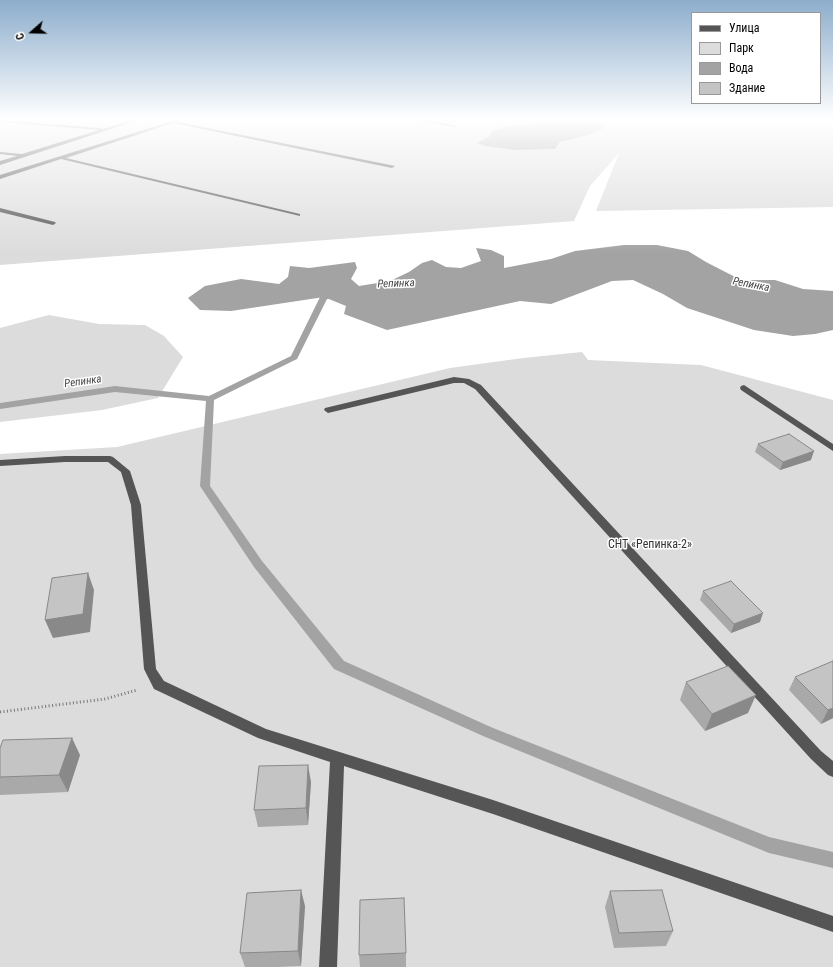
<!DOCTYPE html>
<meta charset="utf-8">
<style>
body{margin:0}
#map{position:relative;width:833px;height:967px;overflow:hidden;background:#fff;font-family:"Roboto Condensed",sans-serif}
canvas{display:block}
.legend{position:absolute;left:691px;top:12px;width:130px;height:92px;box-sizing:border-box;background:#fff;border:1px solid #999;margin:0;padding:5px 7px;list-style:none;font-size:12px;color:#000}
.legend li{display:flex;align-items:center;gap:8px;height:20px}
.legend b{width:20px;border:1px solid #999}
.north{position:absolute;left:12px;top:12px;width:40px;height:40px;-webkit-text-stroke:3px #fff;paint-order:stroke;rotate:250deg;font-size:11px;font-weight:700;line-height:16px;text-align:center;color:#000}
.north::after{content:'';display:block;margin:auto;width:14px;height:18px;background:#000;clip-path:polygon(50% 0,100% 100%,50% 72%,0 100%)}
</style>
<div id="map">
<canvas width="833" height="967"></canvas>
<ul class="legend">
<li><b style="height:5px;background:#555"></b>Улица</li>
<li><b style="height:11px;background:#dcdcdc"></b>Парк</li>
<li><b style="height:11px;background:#a3a3a3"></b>Вода</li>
<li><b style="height:11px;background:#c4c4c4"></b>Здание</li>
</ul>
<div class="north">С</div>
</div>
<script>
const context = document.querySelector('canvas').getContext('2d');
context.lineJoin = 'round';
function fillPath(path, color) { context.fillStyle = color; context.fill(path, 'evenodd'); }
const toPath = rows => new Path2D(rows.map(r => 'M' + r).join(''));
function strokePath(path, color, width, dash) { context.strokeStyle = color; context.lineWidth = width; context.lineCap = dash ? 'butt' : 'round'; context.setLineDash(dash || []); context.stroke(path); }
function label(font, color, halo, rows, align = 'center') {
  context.font = font + ' "Roboto Condensed",sans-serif'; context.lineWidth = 3; context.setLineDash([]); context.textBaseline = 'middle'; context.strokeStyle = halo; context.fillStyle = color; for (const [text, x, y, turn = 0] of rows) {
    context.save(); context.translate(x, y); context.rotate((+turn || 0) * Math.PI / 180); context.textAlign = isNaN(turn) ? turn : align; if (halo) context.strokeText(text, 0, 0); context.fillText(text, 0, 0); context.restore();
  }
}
const green = toPath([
 [0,118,833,118,833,207,596,211,619,153,590,186,574,221,0,265],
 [49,315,99,324,145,325,164,336,183,357,158,398,102,410,0,422,0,328],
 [582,352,588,360,701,365,833,400,833,967,0,967,0,454,117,447,450,368,523,358]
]);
const water = toPath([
 [584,121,600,123,604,125,604,128,588,135,560,142,555,149,515,150,485,146,477,143,489,137,492,131,508,126,548,122],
 [624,245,657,245,688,251,706,262,741,280,775,280,803,289,833,291,833,330,815,334,793,336,754,330,687,308,663,294,633,280,612,281,551,304,520,301,387,330,344,314,346,306,324,297,231,311,200,310,188,298,205,286,241,279,279,284,288,277,290,266,309,268,355,262,357,268,351,279,359,286,390,281,409,272,422,263,432,260,446,267,461,268,481,261,476,248,491,250,504,256,504,268,551,259,575,251]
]);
const stream = toPath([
 [321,295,337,295,341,297,337,299,327,299,297,359,214,400,210,486,262,561,344,661,493,728,769,837,833,852,833,868,769,853,483,736,334,669,254,567,200,486,206,401,115,392,0,409,0,403,115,386,209,396,291,356,321,295]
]);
const path = toPath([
 [0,712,105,699,137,690]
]);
const minor = toPath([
 [139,118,145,118,0,165,0,161,17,156,0,154,0,152,22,154,99,130,0,122,0,120,100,128,102,129,139,118],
 [405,118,415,118,457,126,455,127,405,118],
 [179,119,181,120,178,122,395,166,392,168,173,123,66,158,300,214,300,216,61,159,0,179,0,175,179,119],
 [0,208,55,222,56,223,53,225,0,212,0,208],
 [454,377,469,379,481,385,821,751,833,761,833,777,828,775,811,759,475,389,464,383,454,383,328,413,324,410,325,408,454,377],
 [744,385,833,444,833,451,741,390,740,388,741,386,744,385],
 [65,456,110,456,113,457,130,471,141,505,156,669,164,681,266,729,493,800,833,916,833,932,493,814,344,766,337,967,319,967,330,762,258,738,154,689,144,669,131,505,121,472,108,462,65,462,0,466,0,460,65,456]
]);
const wall = toPath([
 [758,444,811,460,780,470,755,452],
 [703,591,760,622,731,633,700,600],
 [833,661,833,718,821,724,789,690,795,677],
 [686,682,748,713,705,731,680,700],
 [0,748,80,755,68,792,0,795],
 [311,782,308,825,258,827,254,810],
 [610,891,673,931,666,946,614,948,605,907],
 [305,906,301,966,277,967,245,967,240,953],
 [406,953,406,967,360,967,359,955]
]);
const shadedWall = toPath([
 [814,451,811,460,780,470,783,462],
 [88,573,94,590,90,632,53,638,45,620],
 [763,613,760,622,731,633,734,624],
 [756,695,748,713,705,731,712,714],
 [833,708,833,718,821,724,828,710],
 [72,738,80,755,68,792,59,775],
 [308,765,311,782,308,825,306,808],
 [301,890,305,906,301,966,298,951]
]);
const building = toPath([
 [789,434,814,451,783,462,758,444,789,434],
 [88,573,83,614,45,620,52,578,88,573],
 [731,581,763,613,734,624,703,591,731,581],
 [833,661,833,708,828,710,795,677,833,661],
 [728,666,756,695,712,714,686,682,728,666],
 [72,738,59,775,0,777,0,748,3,740,72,738],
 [308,765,306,808,254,810,259,766,308,765],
 [301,890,298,951,240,953,247,893,301,890],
 [662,890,673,931,619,933,610,891,662,890],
 [404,898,406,953,359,955,360,900,404,898]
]);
const farWaternames = [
 ["Репинка",396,284,-2],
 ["Репинка",751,285,11],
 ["Репинка",83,382,-8]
];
const parkNames = [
 ["СНТ «Репинка-2»",650,545]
];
fillPath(green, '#dcdcdc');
fillPath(water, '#a3a3a3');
fillPath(stream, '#a3a3a3');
strokePath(path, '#777', 3, [1, 2.5]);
fillPath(minor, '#555');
fillPath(wall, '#a9a9a9');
fillPath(shadedWall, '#898989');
fillPath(building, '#c4c4c4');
strokePath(building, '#898989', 1);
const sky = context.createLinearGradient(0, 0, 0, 253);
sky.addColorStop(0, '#8cadcc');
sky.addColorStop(0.47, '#fff');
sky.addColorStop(1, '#ffffff00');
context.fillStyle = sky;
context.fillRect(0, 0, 833, 253);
label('italic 11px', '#444', '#fff', farWaternames);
label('12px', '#333', '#fff', parkNames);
</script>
